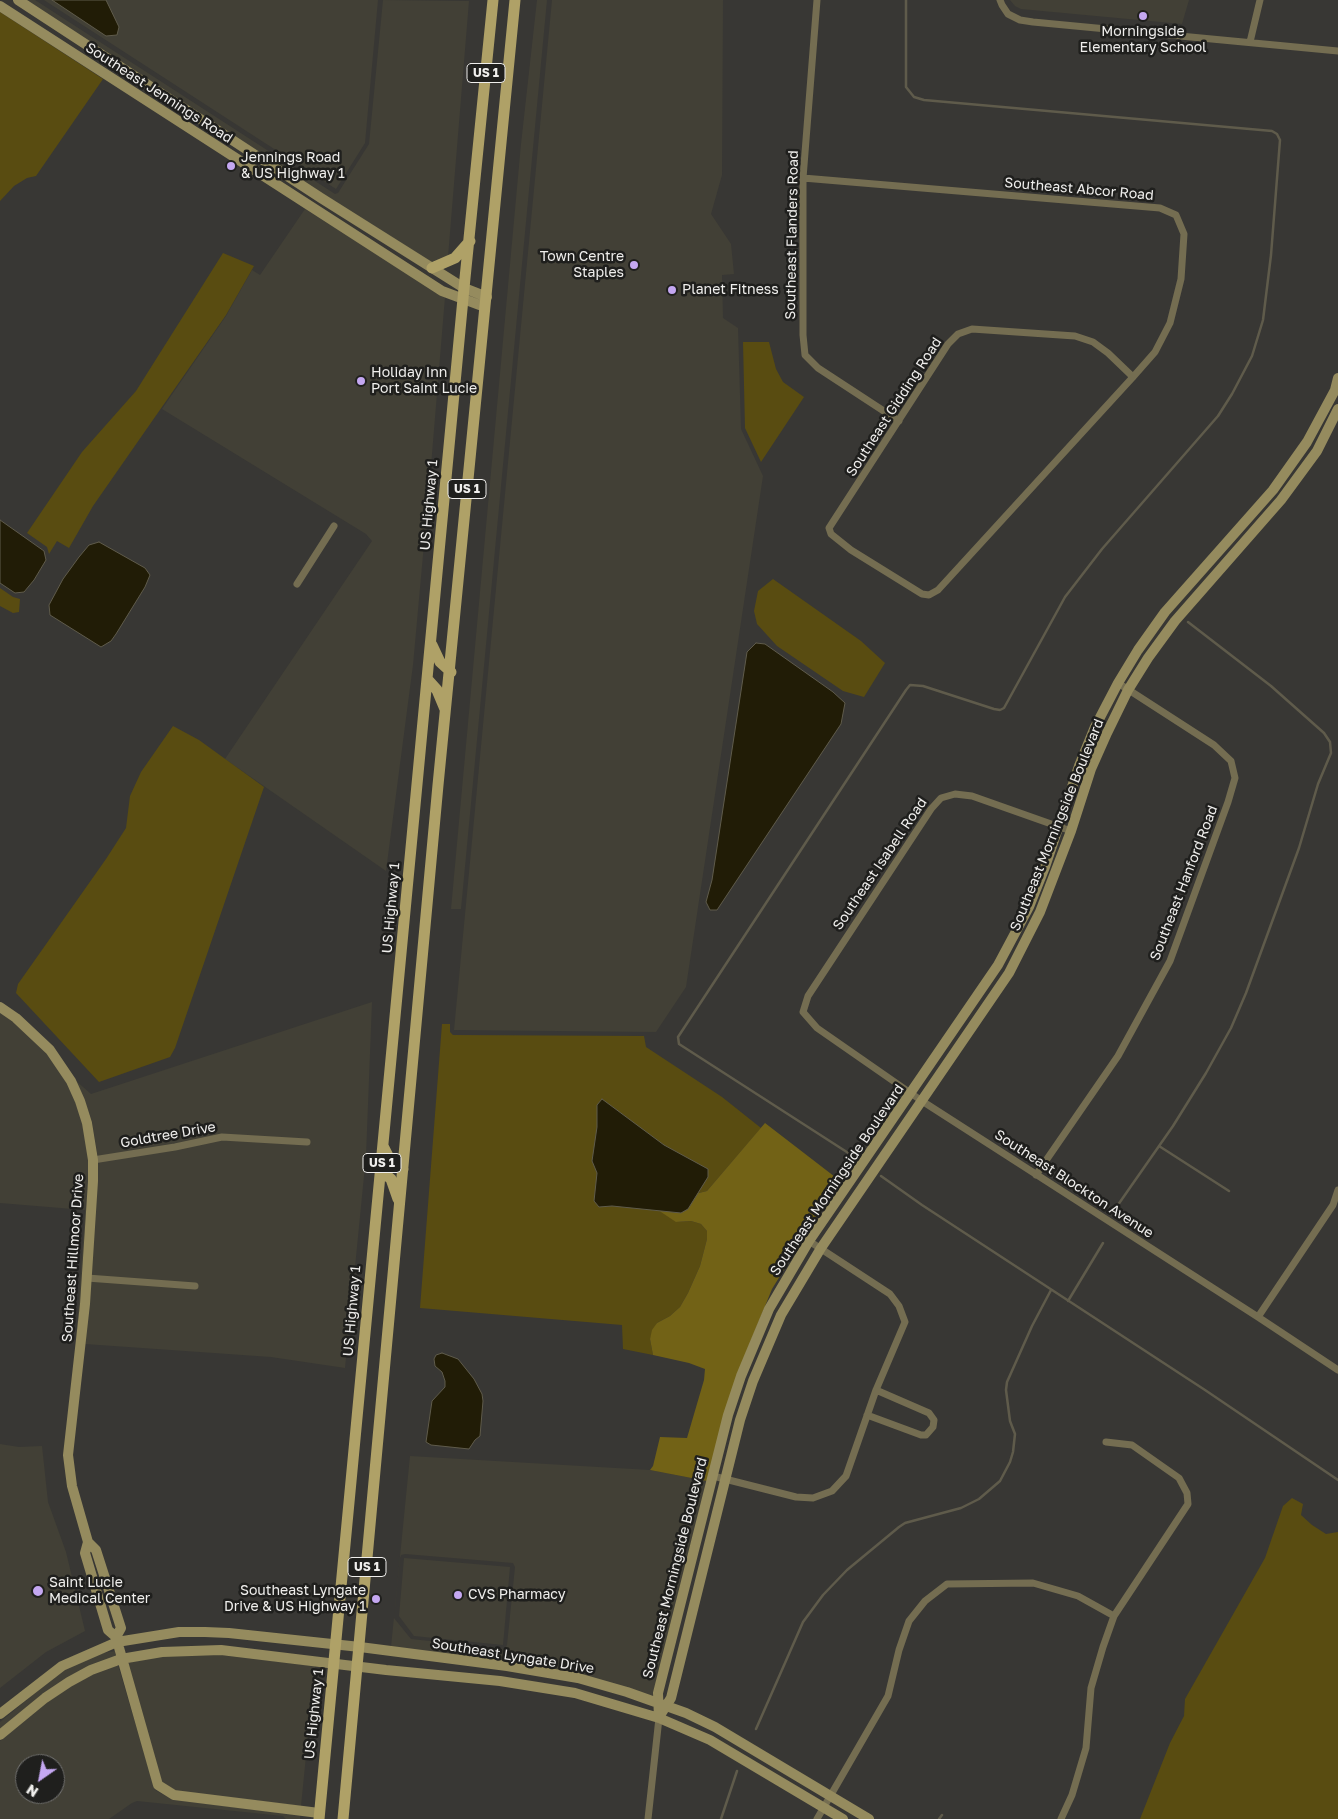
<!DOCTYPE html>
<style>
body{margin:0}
#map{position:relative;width:1338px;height:1819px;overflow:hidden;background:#383734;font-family:"Golos Text",sans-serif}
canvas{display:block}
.north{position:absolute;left:15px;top:1754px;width:50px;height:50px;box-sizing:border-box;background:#1f1f1d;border:1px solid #727270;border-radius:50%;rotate:213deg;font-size:14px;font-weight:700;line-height:20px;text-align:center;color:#efeeec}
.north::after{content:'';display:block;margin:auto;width:18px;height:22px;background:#c4a7f1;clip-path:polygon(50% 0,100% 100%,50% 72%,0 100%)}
</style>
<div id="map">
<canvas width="1338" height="1819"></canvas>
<div class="north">N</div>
</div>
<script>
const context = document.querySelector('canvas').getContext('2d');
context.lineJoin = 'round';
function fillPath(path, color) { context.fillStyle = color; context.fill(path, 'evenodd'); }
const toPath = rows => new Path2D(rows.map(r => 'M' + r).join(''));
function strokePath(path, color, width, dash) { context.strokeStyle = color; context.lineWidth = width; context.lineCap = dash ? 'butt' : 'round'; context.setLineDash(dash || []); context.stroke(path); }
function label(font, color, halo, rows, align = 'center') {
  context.font = font + ' "Golos Text",sans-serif'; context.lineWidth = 5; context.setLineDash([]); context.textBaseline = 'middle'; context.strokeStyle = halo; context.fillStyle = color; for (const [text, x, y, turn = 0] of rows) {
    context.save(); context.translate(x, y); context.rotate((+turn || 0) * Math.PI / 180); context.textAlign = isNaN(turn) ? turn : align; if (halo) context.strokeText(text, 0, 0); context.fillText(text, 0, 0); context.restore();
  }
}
const built = toPath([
 [27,0,35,0,335,194,338,193,369,144,383,0,469,1,448,257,433,263,319,191],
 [44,0,378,0,365,143,336,189],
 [537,0,547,0,461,909,451,909,521,144],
 [552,0,723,0,722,175,711,214,731,244,734,274,722,275,723,318,738,328,741,429,763,476,686,987,656,1032,454,1030],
 [1010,0,1189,0,1182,24,1021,9,1015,6],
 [305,209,445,297,430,478,413,665,386,871,225,759,372,541,366,534,162,409,226,316,252,270,260,275],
 [372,1002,366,1156,345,1368,271,1357,85,1344,98,1159,92,1121,84,1099,75,1080,91,1094],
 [0,1013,14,1022,47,1053,67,1084,76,1103,83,1124,89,1160,88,1181,80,1304,76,1342,85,1210,0,1203],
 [0,1444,19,1447,42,1446,48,1502,66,1552,85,1631,46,1652,0,1688],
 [410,1456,650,1470,707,1481,653,1696,391,1647],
 [405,1554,513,1563,515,1567,507,1645,505,1649,411,1639,394,1618,400,1558,401,1555],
 [404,1558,510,1567,503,1645,414,1636,399,1616],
 [115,1651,116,1657,0,1729,0,1722,63,1670,103,1653],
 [220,1655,315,1666,301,1806,176,1791,162,1782,127,1663,162,1656],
 [118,1665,155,1790,173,1800,300,1815,300,1819,286,1819,283,1816,137,1801,132,1803,109,1819,0,1819,0,1741,47,1702,71,1686,92,1675],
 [25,1764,55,1764,55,1794,25,1794]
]);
const green = toPath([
 [0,12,103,79,36,176,27,178,14,186,0,201],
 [223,253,254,266,226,315,93,506,69,548,57,541,49,554,47,547,27,533,82,452,136,391],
 [743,342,769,342,776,369,783,382,804,397,761,462,745,428],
 [773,579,861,641,885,663,864,697,843,691,777,646,757,624,754,611,758,591],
 [0,588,13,597,20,599,19,612,13,613,0,606],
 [173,726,199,740,264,787,175,1048,170,1057,99,1082,16,993,18,984,106,859,126,828,130,796,141,772],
 [442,1024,450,1024,450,1032,453,1035,644,1036,646,1047,722,1097,761,1128,707,1191,674,1199,676,1222,691,1221,701,1224,707,1231,707,1239,700,1266,688,1293,680,1307,670,1316,657,1323,650,1339,653,1355,623,1349,622,1325,420,1308],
 [1292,1498,1303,1504,1301,1515,1312,1525,1326,1534,1338,1532,1338,1819,1140,1819,1170,1743,1184,1716,1185,1699,1265,1558,1283,1506]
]);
const forest = toPath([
 [765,1123,839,1180,772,1289,737,1375,707,1481,650,1470,653,1466,660,1437,687,1438,704,1380,705,1369,689,1363,653,1355,650,1339,652,1330,657,1323,670,1316,680,1307,688,1293,700,1266,707,1239,707,1231,701,1224,691,1221,676,1222,661,1212,656,1206,674,1199,707,1191]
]);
const water = toPath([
 [52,0,106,0,119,27,117,35,106,36,52,0],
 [0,520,44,551,46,560,34,580,24,592,15,593,0,583,0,520],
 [99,542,145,568,150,575,145,587,116,634,111,641,101,647,50,615,49,605,63,579,79,557,89,545,99,542],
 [756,643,765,644,833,692,845,703,841,724,717,910,710,910,706,902,712,880,747,652,756,643],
 [602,1099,664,1145,708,1169,708,1177,688,1209,681,1213,612,1206,599,1207,594,1201,597,1173,592,1161,597,1127,597,1105,602,1099],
 [442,1353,458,1359,474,1379,482,1394,483,1401,480,1436,475,1440,469,1449,431,1445,426,1442,432,1401,445,1387,445,1381,442,1372,435,1366,434,1359,436,1355,442,1353]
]);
const stream = toPath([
 [1159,1146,1229,1191],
 [853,1156,679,1044,678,1037,906,690,910,685,923,686,994,709,1000,710,1004,708,1065,597,1102,549,1218,416,1232,394,1252,356,1263,320,1271,255,1280,140,1277,134,1272,131,924,100,914,97,906,87,906,0],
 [881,1176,922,1205,1205,1390,1338,1480],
 [1113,1212,1173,1126,1206,1073,1231,1028,1246,993,1299,848,1318,784,1331,753,1330,742,1324,733,1271,686,1188,622],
 [1068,1301,1103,1243],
 [756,1729,803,1622,823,1595,847,1570,899,1527,905,1523,961,1508,979,1499,1000,1481,1010,1462,1013,1452,1015,1434,1010,1421,1006,1390,1007,1382,1032,1326,1051,1290],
 [721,1819,737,1771],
 [939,1819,942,1815]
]);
const street = toPath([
 [817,0,803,178,803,335,805,355,818,368,899,421],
 [1000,0,1002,5,1008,14,1020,20,1033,22,1338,51],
 [1250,42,1260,0],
 [803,178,1160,208,1176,215,1184,234,1181,279,1170,323,1155,352,1133,377,938,590,929,595,922,594,851,550,831,534,829,528,948,344,958,334,972,329,1075,336,1093,342,1108,353,1133,377],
 [297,584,334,526],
 [1071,831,972,796,955,794,941,798,931,809,808,996,803,1012,817,1028,922,1101,1258,1317,1338,1370],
 [93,1160,175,1147,222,1137,307,1142],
 [1036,1175,1118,1056,1170,961,1228,802,1235,778,1231,761,1214,745,1118,683],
 [87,1278,195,1286],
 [1258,1317,1333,1205,1338,1190],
 [867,1415,921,1435,926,1435,933,1427,934,1420,929,1413,876,1390],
 [713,1476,796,1497,813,1498,832,1491,846,1476,876,1390,905,1322,899,1306,890,1294,809,1241],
 [648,1819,659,1718],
 [817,1819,888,1696,899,1650,909,1621,925,1601,947,1584,1033,1583,1078,1596,1114,1616],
 [1061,1819,1072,1795,1086,1748,1091,1688,1103,1647,1114,1616,1188,1504,1187,1493,1179,1478,1132,1445,1106,1442]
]);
const secondary = toPath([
 [18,0,321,198,464,288,487,297],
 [0,6,442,291,485,307],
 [0,1007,16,1018,50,1050,71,1081,80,1101,87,1123,93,1160,93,1181,85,1304,68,1455,72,1486,88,1542,85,1553,108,1630,116,1637,158,1785,174,1795,319,1813],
 [88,1542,96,1550,121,1628,116,1637],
 [0,1714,62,1666,117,1642,179,1632,205,1632,229,1633,360,1647,507,1666,578,1678,627,1692,686,1713,715,1727,869,1819],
 [659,1717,671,1698,740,1420,753,1381,781,1315,821,1248,1009,973,1040,912,1071,831,1091,769,1107,733,1128,690,1148,658,1175,621,1281,500,1317,451,1338,409],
 [659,1718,658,1693,728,1415,741,1376,769,1309,809,1241,998,965,1029,907,1045,867,1079,766,1095,727,1118,683,1138,650,1165,612,1273,490,1307,442,1335,390,1338,378],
 [0,1735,45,1698,69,1682,91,1670,121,1659,162,1652,221,1650,386,1670,500,1681,575,1693,659,1718,710,1740,843,1819]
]);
const primary = toPath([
 [432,268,455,258,470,241],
 [432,645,440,662,451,672],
 [428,680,437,690,445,709],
 [383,1146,392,1164,403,1169],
 [381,1171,391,1179,398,1199],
 [319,1819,464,288,493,0],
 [343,1819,438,785,515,0]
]);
const markers = [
 [1143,16,5,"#c4a7f1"],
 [231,166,5,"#c4a7f1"],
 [634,265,5,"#c4a7f1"],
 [672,290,5,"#c4a7f1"],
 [361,381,5,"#c4a7f1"],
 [38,1591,6,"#c4a7f1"],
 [458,1595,5,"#c4a7f1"],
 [376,1599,5,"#c4a7f1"]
];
const shields = [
 [486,73,38],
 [467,489,38],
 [382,1163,38],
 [367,1567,38]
];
const shieldNames = [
 ["US 1",486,73],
 ["US 1",467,489],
 ["US 1",382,1163],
 ["US 1",367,1567]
];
const poiNames = [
 ["Morningside",1143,32,"center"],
 ["Elementary School",1143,48,"center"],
 ["Jennings Road",241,158],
 ["& US Highway 1",241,174],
 ["Town Centre",624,257,"right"],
 ["Staples",624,273,"right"],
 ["Planet Fitness",682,290],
 ["Holiday Inn",371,373],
 ["Port Saint Lucie",371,389],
 ["Saint Lucie",49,1583],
 ["Medical Center",49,1599],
 ["Southeast Lyngate",366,1591,"right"],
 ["Drive & US Highway 1",366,1607,"right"],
 ["CVS Pharmacy",468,1595]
];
const streetNames = [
 ["Southeast Jennings Road",159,93,33],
 ["Southeast Abcor Road",1079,189,5],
 ["Southeast Flanders Road",792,235,-89],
 ["Southeast Gidding Road",894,407,-57],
 ["US Highway 1",429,505,-85],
 ["Southeast Morningside Boulevard",1057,825,-68],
 ["Southeast Isabell Road",880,864,-56],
 ["Southeast Hanford Road",1184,883,-69],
 ["US Highway 1",391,908,-85],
 ["Goldtree Drive",168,1135,-10],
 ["Southeast Morningside Boulevard",837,1180,-56],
 ["Southeast Blockton Avenue",1074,1184,33],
 ["Southeast Hillmoor Drive",73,1258,-86],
 ["US Highway 1",352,1311,-85],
 ["Southeast Morningside Boulevard",675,1568,-76],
 ["Southeast Lyngate Drive",513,1656,9],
 ["US Highway 1",314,1714,-84]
];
fillPath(built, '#424036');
fillPath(green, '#594c11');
fillPath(forest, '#726216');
fillPath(water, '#211c06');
strokePath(water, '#5f5b4b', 1);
strokePath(stream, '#5f5b4b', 2.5);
strokePath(street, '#746d51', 7);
strokePath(secondary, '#958b5e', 10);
strokePath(primary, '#afa167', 11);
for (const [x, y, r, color] of markers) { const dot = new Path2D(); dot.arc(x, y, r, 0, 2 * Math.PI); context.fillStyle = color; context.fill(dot); strokePath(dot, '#1f1f1d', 2); }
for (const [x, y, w] of shields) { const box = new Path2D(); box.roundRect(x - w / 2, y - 9.5, w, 19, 4); context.fillStyle = '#1f1f1d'; context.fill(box); strokePath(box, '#efeeec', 1); }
label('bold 12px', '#efeeec', null, shieldNames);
label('14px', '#efeeec', '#1f1f1d', poiNames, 'left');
label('14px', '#efeeec', '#1f1f1d', streetNames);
</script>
